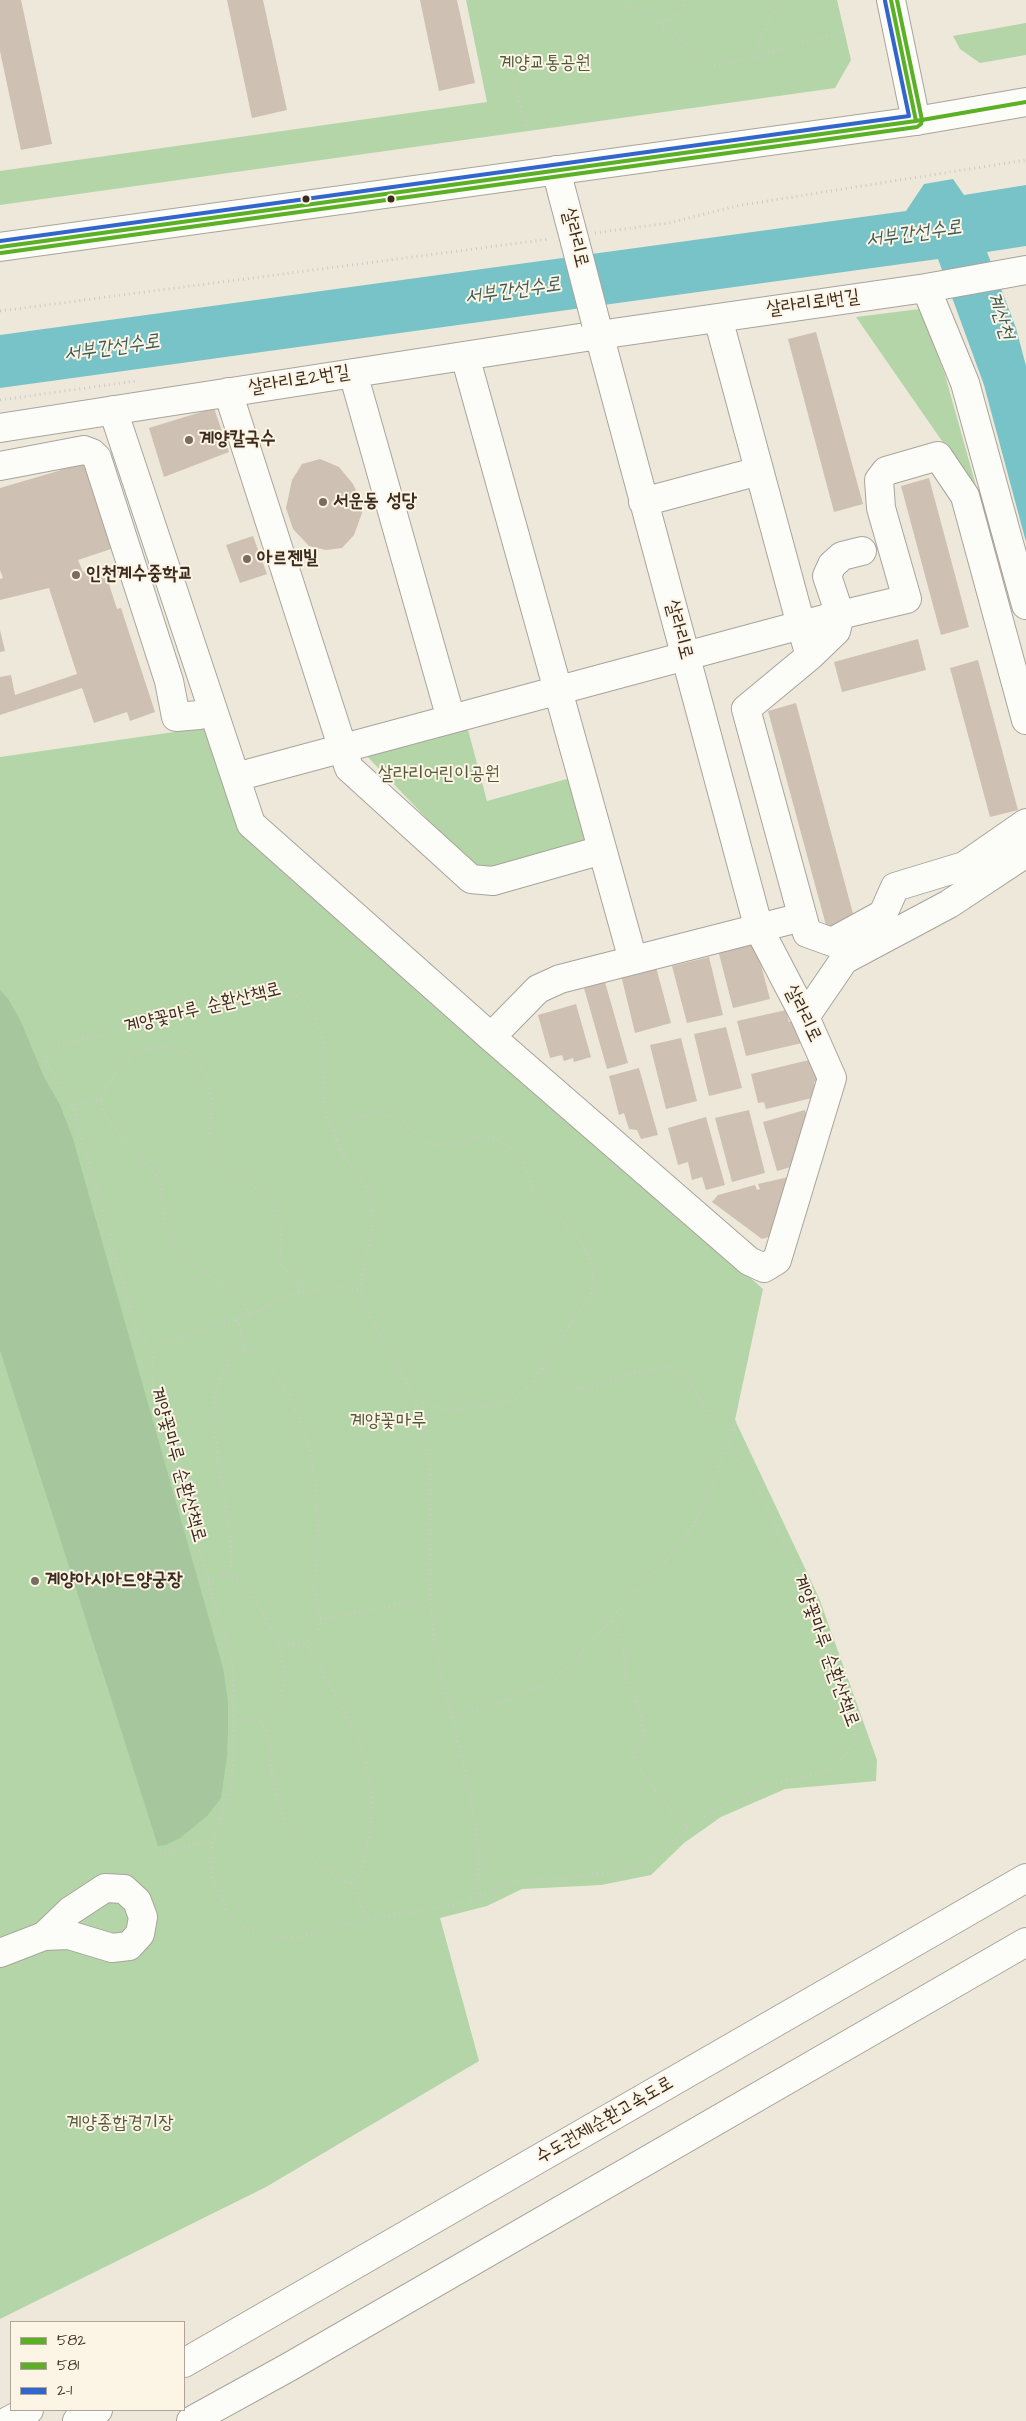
<!DOCTYPE html>
<meta charset="utf-8">
<style>
body{margin:0}
#map{position:relative;width:1026px;height:2421px;overflow:hidden;background:#ede8da;font-family:"Architects Daughter",sans-serif}
canvas{display:block}
.legend{position:absolute;left:10px;top:2321px;width:175px;height:90px;box-sizing:border-box;background:#fcf5e5;border:1px solid #afa495;margin:0;padding:6px 9px;list-style:none;font-size:15px;color:#3b2a1e}
.legend li{display:flex;align-items:center;gap:10px;height:25px}
.legend b{width:25px;border:1px solid #afa495}
</style>
<div id="map">
<canvas width="1026" height="2421"></canvas>
<ul class="legend">
<li><b style="height:6px;background:#5bb025"></b>582</li>
<li><b style="height:6px;background:#5bb025"></b>581</li>
<li><b style="height:6px;background:#36c"></b>2-1</li>
</ul>
</div>
<script>
const context = document.querySelector('canvas').getContext('2d');
context.lineJoin = 'round';
function fillPath(path, color) { context.fillStyle = color; context.fill(path, 'evenodd'); }
const toPath = rows => new Path2D(rows.map(r => 'M' + r).join(''));
function strokePath(path, color, width, dash) { context.strokeStyle = color; context.lineWidth = width; context.lineCap = dash ? 'butt' : 'round'; context.setLineDash(dash || []); context.stroke(path); }
function label(font, color, halo, rows, align = 'center') {
  context.font = font + ' "Architects Daughter","Poor Story",sans-serif'; context.lineWidth = 4; context.setLineDash([]); context.textBaseline = 'middle'; context.strokeStyle = halo; context.fillStyle = color; for (const [text, x, y, turn = 0] of rows) {
    context.save(); context.translate(x, y); context.rotate((+turn || 0) * Math.PI / 180); context.textAlign = isNaN(turn) ? turn : align; if (halo) context.strokeText(text, 0, 0); context.fillText(text, 0, 0); context.restore();
  }
}
const green = toPath([
 [466,0,837,0,851,60,835,88,0,205,0,171,487,102],
 [1026,23,1026,55,980,63,960,49,953,36],
 [920,309,945,375,978,493,856,317],
 [467,726,487,801,574,777,593,844,496,871,475,869,364,753],
 [209,727,244,832,763,1289,735,1420,819,1598,877,1760,876,1781,785,1789,721,1817,684,1843,651,1875,601,1885,522,1889,487,1906,440,1918,479,2061,266,2187,0,2319,0,757]
]);
const forest = toPath([
 [0,990,9,1000,21,1022,44,1077,60,1105,73,1139,223,1668,228,1702,228,1731,227,1756,221,1798,207,1816,180,1838,166,1845,158,1846,0,1350]
]);
const water = toPath([
 [953,179,964,195,1026,185,1026,246,987,252,1016,328,1026,366,1026,542,984,385,938,259,0,388,0,335,906,211,924,184]
]);
const building = toPath([
 [0,0,21,0,52,144,21,150,0,51],
 [227,0,263,0,287,110,252,118],
 [420,0,457,0,475,83,439,91],
 [816,332,863,504,834,512,788,339],
 [214,408,229,452,164,477,149,428],
 [87,458,120,546,78,560,83,572,105,565,110,581,108,581,117,609,121,608,155,712,130,721,127,712,94,723,82,688,0,715,0,677,11,675,15,695,77,674,49,588,0,600,0,579,3,578,0,570,0,488,58,471],
 [320,459,339,467,353,484,359,497,362,513,354,535,342,548,326,550,309,546,293,529,286,508,292,480,302,464],
 [929,478,969,627,941,635,901,486],
 [253,536,267,574,240,583,226,545],
 [0,630,5,651,0,652],
 [918,639,926,670,842,692,834,662],
 [978,660,1018,810,990,817,950,668],
 [796,703,855,921,827,929,768,711],
 [755,942,770,999,733,1008,718,950],
 [709,957,723,1015,687,1023,672,966],
 [656,967,671,1023,635,1033,621,975],
 [605,982,628,1063,607,1069,584,988],
 [576,1004,591,1057,574,1062,573,1058,564,1061,562,1055,550,1058,538,1015],
 [786,1010,789,1022,796,1021,802,1043,746,1056,737,1021],
 [726,1027,742,1088,709,1096,694,1034],
 [681,1038,697,1101,666,1109,650,1045],
 [813,1059,818,1079,814,1082,816,1089,812,1093,812,1098,766,1109,764,1102,758,1103,751,1074],
 [639,1068,658,1135,641,1139,637,1130,629,1129,624,1113,619,1115,609,1076],
 [749,1110,765,1173,732,1182,715,1118],
 [805,1110,808,1123,794,1166,777,1171,763,1122],
 [706,1117,725,1185,706,1190,702,1177,692,1180,688,1162,678,1165,668,1128],
 [793,1176,775,1235,762,1239,712,1202,718,1195,755,1185,757,1190,760,1189,758,1184]
]);
const path = toPath([
 [624,0,625,4,660,23],
 [685,0,680,13,660,23,717,66,754,57,767,22,784,0],
 [754,57,845,31],
 [514,87,528,131],
 [595,233,669,223,736,206,1026,160],
 [0,311,550,239],
 [0,400,136,381],
 [102,1099,72,1105,136,1330,142,1340,153,1348],
 [72,1105,45,1060,45,1052,51,1048,286,986,313,1012,319,1027,323,1043,323,1091,326,1114,341,1152,368,1191,373,1209,371,1233,363,1266,361,1290,364,1305,415,1399,427,1448,430,1471,430,1599,436,1655,468,1783,480,1855,478,1885,471,1899,458,1904,376,1918,297,1937,279,1938,261,1935,240,1924,228,1912,212,1879,211,1857,213,1839,231,1786,234,1752,233,1664,154,1398,152,1375,153,1348,236,1320,296,1294,333,1286,361,1290],
 [336,1139,344,1127,356,1118,375,1112,398,1117,408,1124,424,1142,433,1145,447,1146,477,1137,497,1139,520,1155,535,1195,542,1207,564,1223,576,1236,585,1248,592,1267,593,1279,591,1294,530,1386,517,1398,496,1406,448,1409,433,1407,416,1399],
 [249,1314,244,1303,233,1292,200,1269,170,1235,164,1221,161,1185,155,1173,114,1128,103,1111,102,1099,108,1084,132,1055,144,1049,158,1047,173,1049,186,1053,198,1062,205,1074,209,1086,212,1103,209,1134,217,1159,253,1186,272,1206,281,1228,280,1260,283,1268,308,1290],
 [236,1320,241,1330,245,1348],
 [245,1348,252,1350,268,1364,287,1393,298,1416,311,1453,316,1490,318,1529,314,1593,320,1619,318,1629,306,1642,281,1647,247,1585,227,1574,231,1566,231,1548,213,1418,214,1397,222,1373,231,1357,245,1348],
 [542,1369,572,1386,587,1390,631,1374,669,1367,682,1373,688,1379,715,1425,728,1431,734,1429,735,1420],
 [208,1580,227,1574],
 [320,1619,430,1599],
 [612,1621,622,1639,626,1679,640,1709,644,1732,642,1740,633,1756,634,1762,657,1794,687,1827],
 [306,1642,355,1731,366,1761,372,1798,370,1834,361,1870,352,1884,367,1920],
 [453,1717,502,1702,554,1681,684,1541,702,1509,734,1429],
 [262,1721,270,1744,270,1763,276,1794,286,1825,294,1838,313,1860,339,1880,352,1884],
 [235,1723,249,1719,262,1721,277,1708,284,1682,281,1647],
 [160,1854,213,1839],
 [471,1899,522,1880,565,1879,583,1875,614,1873,637,1868,654,1858,687,1827,717,1809,759,1788,820,1773,833,1767,851,1748,856,1739,855,1727,802,1582,764,1500,728,1444]
]);
const minor = toPath([
 [891,0,916,121],
 [556,170,575,242],
 [926,288,965,383,1026,605],
 [465,356,633,960],
 [353,373,451,719],
 [228,392,349,768,471,879,493,881,602,850],
 [113,410,251,824,491,1037,749,1261,764,1268,777,1260,832,1078,805,1017,759,929,596,323],
 [0,428,599,335,926,288,1026,270],
 [0,466,84,450,92,453,97,458,169,681,176,717,199,715,213,710],
 [643,502,759,471],
 [862,551,842,556,832,565,827,576,840,615,801,625,810,656,746,709,807,933,832,942,883,914,895,887,964,866,1026,823],
 [810,656,836,631,840,615,907,599,881,508,879,480,886,471,938,456,965,496,1026,720],
 [236,777,801,625,718,318],
 [805,1017,844,960,949,904,1026,853],
 [491,1037,538,989,560,979,802,917],
 [0,1953,44,1936,69,1935,112,1948,129,1946,140,1934,143,1917,137,1901,124,1889,105,1888,70,1911,44,1936]
]);
const major = toPath([
 [0,247,916,121,1026,102]
]);
const highway = toPath([
 [184,2363,1026,1878],
 [8,2421,29,2410],
 [77,2421,98,2410],
 [191,2421,289,2367,1026,1942]
]);
const minorBridge = toPath([
 [575,242,596,323]
]);
const bus1 = toPath([
 [891,0,916,121],
 [0,247,916,121,1026,102]
]);
const bus2 = toPath([
 [1,253,917,127,921,124,922,120,897,0]
]);
const bus3 = toPath([
 [0,241,909,116,885,1]
]);
const markers = [
 [306,199,4.5,"#3b2a1e"],
 [391,199,4.5,"#3b2a1e"],
 [189,440,5,"#796c60"],
 [323,502,5,"#796c60"],
 [247,559,5,"#796c60"],
 [76,575,5,"#796c60"],
 [35,1581,5,"#796c60"]
];
const parkNames = [
 ["계양교통공원",545,64],
 ["살라리어린이공원",439,775],
 ["계양꽃마루",388,1422],
 ["계양종합경기장",120,2124]
];
const streetNames = [
 ["살라리로",574,238,76],
 ["살라리로1번길",813,304,-8],
 ["살라리로2번길",299,381,-9],
 ["살라리로",678,630,75],
 ["계양꽃마루 순환산책로",203,1009,-14],
 ["살라리로",802,1014,64],
 ["계양꽃마루 순환산책로",177,1465,74],
 ["계양꽃마루 순환산책로",825,1651,70],
 ["수도권제1순환고속도로",605,2121,-30]
];
const poiNames = [
 ["계양칼국수",199,440],
 ["서운동 성당",333,502],
 ["아르젠빌",257,559],
 ["인천계수중학교",86,575],
 ["계양아시아드양궁장",45,1581]
];
const waterNames = [
 ["서부간선수로",914,235,-8],
 ["서부간선수로",513,292,-8],
 ["계산천",999,316,72],
 ["서부간선수로",112,349,-8]
];
fillPath(green, '#b3d5a7');
fillPath(forest, '#a6c69e');
fillPath(water, '#77c3c7');
fillPath(building, '#cec0b3');
strokePath(minor, '#a9a49b', 30);
strokePath(major, '#a9a49b', 30);
strokePath(highway, '#a9a49b', 30);
strokePath(path, '#cdcac6', 3, [1, 4]);
strokePath(minor, '#fcfcf9', 28);
strokePath(major, '#fcfcf9', 28);
strokePath(highway, '#fcfcf9', 28);
strokePath(minorBridge, '#a9a49b', 30, []);
strokePath(minorBridge, '#fcfcf9', 28);
strokePath(bus1, '#5bb025', 4);
strokePath(bus2, '#5bb025', 4);
strokePath(bus3, '#36c', 4);
for (const [x, y, r, color] of markers) { const dot = new Path2D(); dot.arc(x, y, r, 0, 2 * Math.PI); context.fillStyle = color; context.fill(dot); strokePath(dot, '#fcf5e5', 2); }
label('19px', '#51583a', '#fcf5e5', parkNames);
label('19px', '#3b2a1e', '#fcf5e5', streetNames);
label('bold 19px', '#3b2a1e', '#fcf5e5', poiNames, 'left');
label('italic 20px', '#3e5a56', '#fcf5e5', waterNames);
</script>
